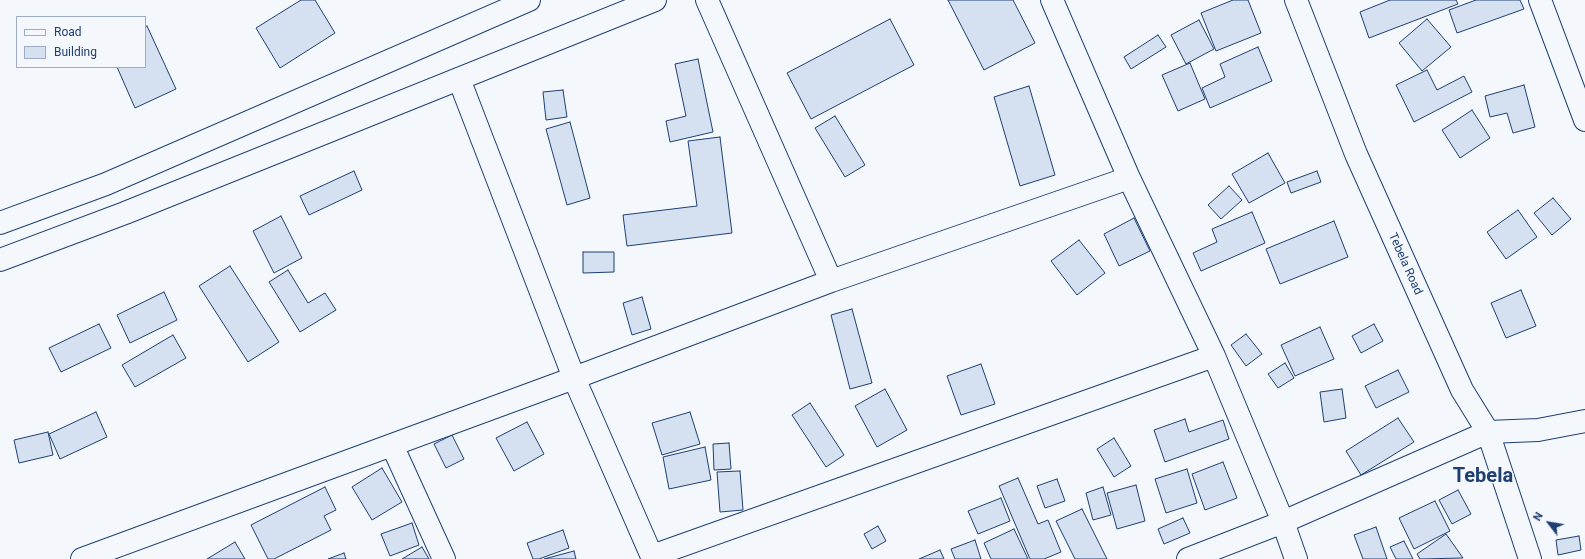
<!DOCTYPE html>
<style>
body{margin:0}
#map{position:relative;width:1585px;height:559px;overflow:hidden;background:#f4f7fb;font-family:Roboto,sans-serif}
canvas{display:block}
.legend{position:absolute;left:16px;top:16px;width:130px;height:52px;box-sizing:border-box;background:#f4f7fb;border:1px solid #9eadc5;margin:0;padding:5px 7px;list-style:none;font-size:12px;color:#1d3f73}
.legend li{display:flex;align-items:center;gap:8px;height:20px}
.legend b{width:20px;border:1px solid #9eadc5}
.north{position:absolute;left:1529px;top:503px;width:40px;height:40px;-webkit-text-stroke:3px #f4f7fb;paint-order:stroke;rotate:301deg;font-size:11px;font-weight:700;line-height:16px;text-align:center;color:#1d3f73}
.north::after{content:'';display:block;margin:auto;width:14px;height:18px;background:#1d3f73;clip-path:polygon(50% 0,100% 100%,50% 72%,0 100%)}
</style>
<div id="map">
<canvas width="1585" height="559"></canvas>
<ul class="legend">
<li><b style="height:5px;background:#f4f7fb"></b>Road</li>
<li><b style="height:11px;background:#d5e0f0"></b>Building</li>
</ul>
<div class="north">N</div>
</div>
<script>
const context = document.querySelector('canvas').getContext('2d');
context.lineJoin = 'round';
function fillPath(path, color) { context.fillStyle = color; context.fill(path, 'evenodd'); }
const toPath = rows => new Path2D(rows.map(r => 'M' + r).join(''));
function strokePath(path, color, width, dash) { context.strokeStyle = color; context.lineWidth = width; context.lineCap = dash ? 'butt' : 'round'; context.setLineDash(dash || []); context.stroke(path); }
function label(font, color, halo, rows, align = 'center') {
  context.font = font + ' Roboto,sans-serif'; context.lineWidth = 3; context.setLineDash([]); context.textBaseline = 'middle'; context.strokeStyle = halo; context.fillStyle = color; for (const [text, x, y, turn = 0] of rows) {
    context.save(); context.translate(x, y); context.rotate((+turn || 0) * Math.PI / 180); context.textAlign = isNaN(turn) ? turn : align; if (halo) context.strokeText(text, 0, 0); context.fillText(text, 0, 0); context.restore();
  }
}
const building = toPath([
 [301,0,315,0,335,33,280,68,256,28,301,0],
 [948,0,1013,0,1035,43,984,70,948,0],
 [1233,0,1248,0,1261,33,1216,51,1201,13,1233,0],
 [1390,0,1456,0,1458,4,1369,38,1360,12,1390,0],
 [1476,0,1520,0,1524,9,1457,33,1449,10,1476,0],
 [890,19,914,65,811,119,787,73,890,19],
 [1427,19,1451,47,1422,71,1399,43,1427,19],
 [1199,20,1214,49,1186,64,1171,35,1199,20],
 [147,26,176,89,135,108,117,67,145,67,145,27,147,26],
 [1158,35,1166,47,1131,69,1124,57,1158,35],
 [1258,47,1272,81,1210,108,1202,88,1225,77,1220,64,1258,47],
 [698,59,713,132,670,142,666,121,686,116,675,64,698,59],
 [1190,63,1205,99,1178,111,1162,75,1190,63],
 [1427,70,1437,90,1464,76,1472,92,1414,122,1396,85,1427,70],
 [1524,85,1535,127,1513,133,1507,113,1490,117,1485,96,1524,85],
 [1029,86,1055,175,1020,186,994,97,1029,86],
 [563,90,567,117,546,120,543,92,563,90],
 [1472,110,1490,138,1460,158,1442,130,1472,110],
 [835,116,865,165,845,177,815,128,835,116],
 [570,122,590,198,567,205,546,129,570,122],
 [720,137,732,233,627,246,623,215,697,206,688,141,720,137],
 [1268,153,1285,183,1249,203,1232,174,1268,153],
 [354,171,362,190,309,215,300,196,354,171],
 [1317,171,1321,182,1291,193,1287,182,1317,171],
 [1229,186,1242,200,1221,219,1208,205,1229,186],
 [1553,198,1571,219,1552,235,1534,213,1553,198],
 [1518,210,1537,237,1506,259,1487,232,1518,210],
 [1252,212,1265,243,1201,271,1193,253,1217,242,1212,229,1252,212],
 [281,216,302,258,274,273,253,231,281,216],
 [1134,218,1150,251,1119,266,1104,234,1134,218],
 [1334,221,1348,257,1280,284,1266,249,1334,221],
 [1079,240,1105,273,1077,295,1051,261,1079,240],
 [583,252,614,252,614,272,583,273,583,252],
 [230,266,279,342,248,362,199,286,230,266],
 [288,270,308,303,325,293,336,310,300,332,269,282,288,270],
 [1521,290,1536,326,1506,338,1491,303,1521,290],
 [164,292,177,320,130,343,117,315,164,292],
 [642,297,651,329,632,335,623,303,642,297],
 [852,309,872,383,850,389,831,315,852,309],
 [99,324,111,348,61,372,49,348,99,324],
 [1374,324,1383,341,1361,353,1352,336,1374,324],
 [1320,327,1334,359,1295,376,1281,345,1320,327],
 [1246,334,1262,354,1246,366,1231,345,1246,334],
 [173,335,186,358,135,387,122,365,173,335],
 [1285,363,1294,378,1278,388,1268,374,1285,363],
 [981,364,995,404,961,415,947,376,981,364],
 [1398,370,1409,392,1376,408,1365,386,1398,370],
 [885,389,907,430,877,447,855,406,885,389],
 [1342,389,1346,418,1324,422,1320,392,1342,389],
 [810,403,844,455,826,467,792,415,810,403],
 [96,412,107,437,60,459,49,434,96,412],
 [690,412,700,444,662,455,652,423,690,412],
 [1398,418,1414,442,1361,475,1346,451,1398,418],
 [1185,419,1189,432,1223,420,1229,439,1165,462,1154,430,1185,419],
 [527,422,544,454,514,471,496,438,527,422],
 [48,432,53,455,19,463,14,440,48,432],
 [452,435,464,459,446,468,434,444,452,435],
 [1114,438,1131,466,1114,477,1097,449,1114,438],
 [729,443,731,469,714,470,713,444,729,443],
 [705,447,711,480,669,489,663,457,705,447],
 [1223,462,1237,498,1205,510,1192,474,1223,462],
 [382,468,402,502,372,520,352,487,382,468],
 [1187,469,1197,503,1166,513,1155,479,1187,469],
 [740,471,743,510,720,512,717,472,740,471],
 [1018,478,1038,524,1048,520,1061,552,1044,559,1030,559,999,486,1018,478],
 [1057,479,1065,501,1045,508,1037,486,1057,479],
 [1136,485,1145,521,1117,529,1107,493,1136,485],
 [325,487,336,510,324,516,331,530,274,559,268,559,251,525,325,487],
 [1103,487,1111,515,1093,520,1086,493,1103,487],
 [1458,490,1471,514,1452,524,1439,500,1458,490],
 [1001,498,1010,521,978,534,968,511,1001,498],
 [1435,501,1450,531,1414,549,1399,518,1435,501],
 [1082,509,1107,559,1075,559,1056,521,1082,509],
 [1183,518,1190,533,1164,544,1158,529,1183,518],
 [412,523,419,545,390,556,381,534,412,523],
 [878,526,886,541,872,549,864,534,878,526],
 [1376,527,1387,559,1363,559,1354,535,1376,527],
 [1014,529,1028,559,991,559,984,543,1014,529],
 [563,530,569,548,539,559,533,559,527,543,563,530],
 [1446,534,1463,558,1420,559,1417,554,1446,534],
 [1579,536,1581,550,1558,555,1556,540,1579,536],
 [975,540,981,559,955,559,951,549,975,540],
 [1404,541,1413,559,1396,559,1390,547,1404,541],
 [235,542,245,559,207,559,235,542],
 [422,547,429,559,402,559,422,547],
 [940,550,944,559,919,559,940,550],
 [574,551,576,559,544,559,574,551],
 [344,553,346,559,328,559,344,553]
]);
const minor = toPath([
 [707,0,831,281],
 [1052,0,1129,178,1214,356,1283,522,1296,559],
 [1540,0,1585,120],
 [459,79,574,378,653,559],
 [392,445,444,559],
 [652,556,1214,356],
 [82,559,574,378,831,281,1129,178],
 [1188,559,1283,522,1488,432,1530,559]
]);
const major = toPath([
 [1296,0,1356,154,1462,390,1488,432,1538,430,1585,421],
 [0,223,106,184,529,0],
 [0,260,125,213,655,0]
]);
const streetNames = [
 ["Tebela Road",1405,264,66]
];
const townNames = [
 ["Tebela",1483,477]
];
fillPath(building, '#d5e0f0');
strokePath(building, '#1d3f73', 1);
strokePath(minor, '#1d3f73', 24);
strokePath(major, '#1d3f73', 24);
strokePath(minor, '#f4f7fb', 22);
strokePath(major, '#f4f7fb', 22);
label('12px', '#1d3f73', '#f4f7fb', streetNames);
label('bold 20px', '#1d3f73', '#f4f7fb', townNames);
</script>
